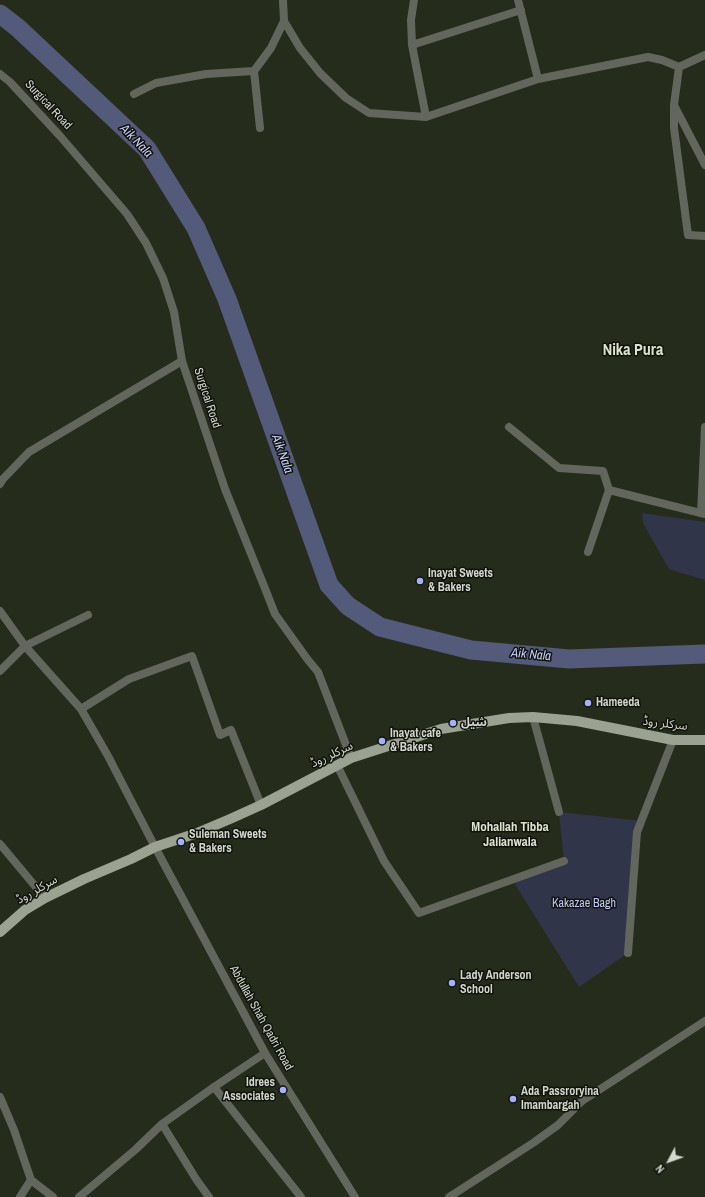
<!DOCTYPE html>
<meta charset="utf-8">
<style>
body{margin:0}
#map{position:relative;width:705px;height:1197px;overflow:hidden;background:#262c1b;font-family:"Archivo Narrow",sans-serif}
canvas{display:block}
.north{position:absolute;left:649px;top:1141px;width:40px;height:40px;-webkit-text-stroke:3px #10130c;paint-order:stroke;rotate:229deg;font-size:11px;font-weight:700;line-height:16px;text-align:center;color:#d2d6cb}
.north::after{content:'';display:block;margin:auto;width:14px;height:18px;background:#d2d6cb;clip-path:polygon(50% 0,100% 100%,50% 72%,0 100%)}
</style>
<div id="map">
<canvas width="705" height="1197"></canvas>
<div class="north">N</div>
</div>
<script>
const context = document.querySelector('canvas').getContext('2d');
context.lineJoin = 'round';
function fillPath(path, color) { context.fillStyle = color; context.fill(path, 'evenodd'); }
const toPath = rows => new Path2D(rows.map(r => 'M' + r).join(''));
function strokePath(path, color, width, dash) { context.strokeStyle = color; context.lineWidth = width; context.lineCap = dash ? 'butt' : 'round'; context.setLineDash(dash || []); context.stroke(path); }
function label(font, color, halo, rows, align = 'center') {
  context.font = font + ' "Archivo Narrow","Noto Sans Arabic",sans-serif'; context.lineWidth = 3; context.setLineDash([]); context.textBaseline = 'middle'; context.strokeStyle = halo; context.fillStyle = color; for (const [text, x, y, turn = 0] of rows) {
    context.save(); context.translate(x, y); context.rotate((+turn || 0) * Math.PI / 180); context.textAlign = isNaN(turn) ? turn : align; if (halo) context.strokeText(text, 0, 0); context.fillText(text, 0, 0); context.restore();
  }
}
const green = toPath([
 [642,513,705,522,705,580,669,569,643,523],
 [559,812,642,821,628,953,579,987,513,881,564,861]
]);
const river = toPath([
 [0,14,18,28,147,149,196,228,227,299,329,585,348,606,380,627,471,650,569,659,705,654]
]);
const minor = toPath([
 [414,0,411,20,412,45,426,117],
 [518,0,538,79],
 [284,21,300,48,320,73,346,98,369,113,426,117,538,79,648,57,662,60,679,67],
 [412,45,521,10],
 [705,55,679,67,674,105,674,128,688,235,705,236],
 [254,71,260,128],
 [134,94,156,83,206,74,254,71,271,48,284,21,283,0],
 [675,107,705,165],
 [509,427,559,468,603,471,609,490,588,552],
 [0,484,3,479,29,452,182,361],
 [609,490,705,514],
 [701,513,705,427],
 [0,611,25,646,81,709,108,756,155,847],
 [0,671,25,646,88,615],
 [81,709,129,679,192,656,220,735,231,730,261,805],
 [533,717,559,812],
 [337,765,384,861,419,913,564,861],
 [0,844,45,898],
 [628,953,637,832,673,740],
 [214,1087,301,1197],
 [0,1097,14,1130,31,1180,53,1197],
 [162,1124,196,1179,209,1197],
 [20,1197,31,1180],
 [79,1197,135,1150,162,1124,214,1087,265,1053]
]);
const tertiary = toPath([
 [0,74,10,82,60,136,127,214,146,243,163,278,174,312,182,361,225,489,266,591,275,614,308,660,318,672,351,758],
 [155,847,265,1053,355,1197],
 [449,1197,533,1143,558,1125,582,1101,705,1021]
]);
const primary = toPath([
 [0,932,25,910,45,898,84,879,131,859,155,847,197,833,230,819,261,805,351,758,441,729,509,718,533,717,577,721,673,740,705,740]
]);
const markers = [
 [420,581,4,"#a5b1fc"],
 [588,703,4,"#a5b1fc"],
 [453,723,4,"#a5b1fc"],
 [382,741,4,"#a5b1fc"],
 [181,842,4,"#a5b1fc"],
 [452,983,4,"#a5b1fc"],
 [283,1090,4,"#a5b1fc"],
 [513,1099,4,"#a5b1fc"]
];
const streetNames = [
 ["Surgical Road",48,105,47],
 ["Surgical Road",207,398,72],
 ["سرکلر روڈ",665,724,7],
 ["سرکلر روڈ",332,755,-25],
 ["سرکلر روڈ",37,890,-30],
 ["Abdullah Shah Qadri Road",261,1018,61]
];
const poiNames = [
 ["Inayat Sweets",428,574],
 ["& Bakers",428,588],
 ["Hameeda",596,703],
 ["شیل",461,723],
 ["Inayat cafe",390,734],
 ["& Bakers",390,748],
 ["Suleman Sweets",189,835],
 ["& Bakers",189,849],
 ["Lady Anderson",460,976],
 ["School",460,990],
 ["Idrees",275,1083,"right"],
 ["Associates",275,1097,"right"],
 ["Ada Passroryina",521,1092],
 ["Imambargah",521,1106]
];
const parkNames = [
 ["Kakazae Bagh",584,904]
];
const waterNames = [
 ["Aik Nala",136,141,46],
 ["Aik Nala",282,454,70],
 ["Aik Nala",531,655,5]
];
const neighbourhoodNames = [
 ["Mohallah Tibba",510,828],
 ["Jalianwala",510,843]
];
const districtNames = [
 ["Nika Pura",633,351]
];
fillPath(green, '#31354a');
strokePath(river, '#545a79', 19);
strokePath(minor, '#63665d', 8);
strokePath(tertiary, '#63665d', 8);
strokePath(primary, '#9ca291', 10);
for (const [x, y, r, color] of markers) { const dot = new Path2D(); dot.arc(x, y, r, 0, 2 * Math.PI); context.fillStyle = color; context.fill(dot); strokePath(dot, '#10130c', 1.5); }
label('12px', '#d2d6cb', '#10130c', streetNames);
label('bold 12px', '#d2d6cb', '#10130c', poiNames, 'left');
label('12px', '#c0c9f7', '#10130c', parkNames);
label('italic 13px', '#c6cffe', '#10130c', waterNames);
label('bold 13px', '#dbe3cd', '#10130c', neighbourhoodNames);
label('bold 16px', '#dbe3cd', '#10130c', districtNames);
</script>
